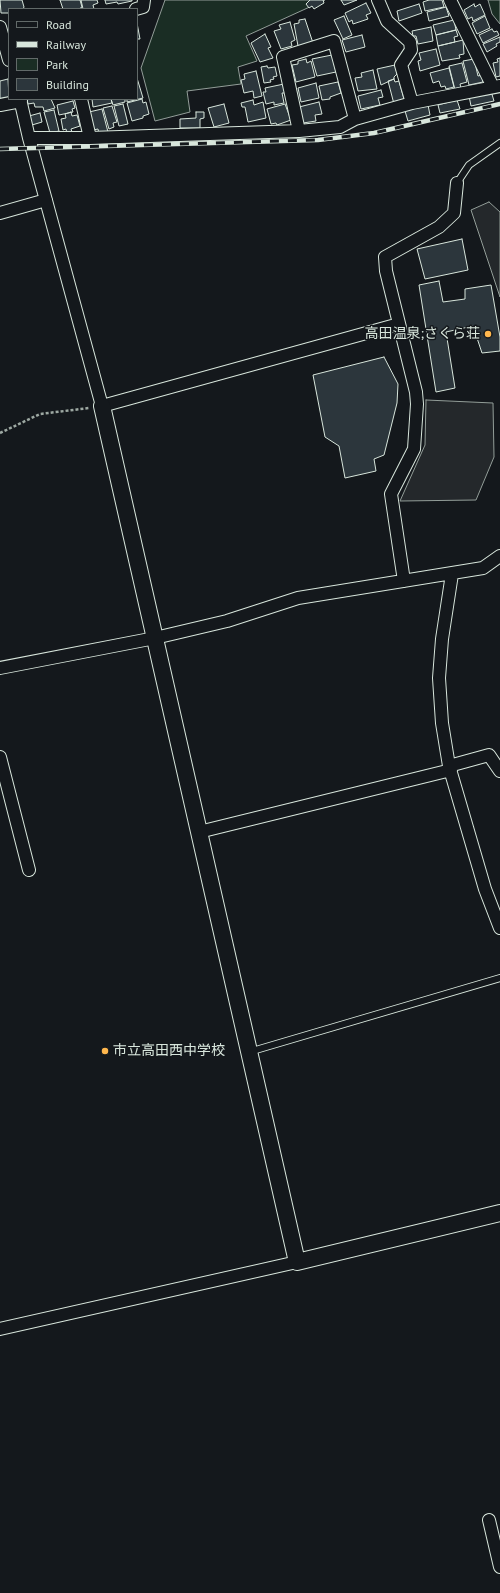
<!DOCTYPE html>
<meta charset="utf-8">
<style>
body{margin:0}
#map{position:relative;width:500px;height:1593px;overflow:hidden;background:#14181c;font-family:"PT Sans",sans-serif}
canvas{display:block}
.legend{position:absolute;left:8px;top:8px;width:130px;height:92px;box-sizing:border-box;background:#14181c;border:1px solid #626a69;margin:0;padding:5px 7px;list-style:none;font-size:12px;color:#d8e6dc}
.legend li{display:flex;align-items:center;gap:8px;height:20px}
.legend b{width:20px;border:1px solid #626a69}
</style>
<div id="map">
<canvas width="500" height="1593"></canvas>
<ul class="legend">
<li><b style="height:5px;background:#14181c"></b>Road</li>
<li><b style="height:5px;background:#d8e6dc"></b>Railway</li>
<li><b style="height:11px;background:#1a2d24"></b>Park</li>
<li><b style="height:11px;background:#2c363c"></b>Building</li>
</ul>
</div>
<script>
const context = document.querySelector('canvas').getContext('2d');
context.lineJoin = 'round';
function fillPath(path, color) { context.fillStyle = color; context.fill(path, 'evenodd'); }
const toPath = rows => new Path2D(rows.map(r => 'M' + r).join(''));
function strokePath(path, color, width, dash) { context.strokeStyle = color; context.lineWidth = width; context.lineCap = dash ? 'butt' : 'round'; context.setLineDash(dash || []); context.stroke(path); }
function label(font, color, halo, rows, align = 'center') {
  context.font = font + ' "PT Sans","Noto Sans JP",sans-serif'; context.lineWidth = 3; context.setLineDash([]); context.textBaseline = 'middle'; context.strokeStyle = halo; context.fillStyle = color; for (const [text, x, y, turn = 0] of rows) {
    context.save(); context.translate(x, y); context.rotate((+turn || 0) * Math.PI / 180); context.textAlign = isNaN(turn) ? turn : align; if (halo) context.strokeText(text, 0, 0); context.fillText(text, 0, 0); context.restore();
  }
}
const green = toPath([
 [165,0,325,0,246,36,257,61,238,67,241,84,187,91,190,112,155,121,141,68,165,0],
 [488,0,500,0,500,24,492,14,488,0]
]);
const parking = toPath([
 [489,202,500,212,500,297,471,210,489,202],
 [426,400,493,403,494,457,476,500,400,501,425,445,426,400]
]);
const building = toPath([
 [0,0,22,0,24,7,23,9,9,9,9,13,1,13,0,0],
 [60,0,80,0,82,7,79,9,63,9,60,0],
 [81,0,97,0,98,3,93,5,94,9,83,9,81,0],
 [105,0,132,0,132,1,118,4,117,2,106,4,105,0],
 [323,0,324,3,314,9,312,6,309,8,306,4,310,0,323,0],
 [341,0,357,0,344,5,341,0],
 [429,0,442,0,444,7,425,11,423,2,429,0],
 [366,3,371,13,366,15,368,19,353,24,352,20,349,22,345,13,366,3],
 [419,4,422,13,399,21,397,11,419,4],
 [474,4,475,7,480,4,485,15,473,21,472,17,468,19,464,10,474,4],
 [446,7,449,16,429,21,427,12,446,7],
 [344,16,352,35,343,39,334,20,344,16],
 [485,16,490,28,477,34,472,23,485,16],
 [305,19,313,43,298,46,294,24,299,23,299,20,305,19],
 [454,20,456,30,436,35,433,25,454,20],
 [290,22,295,40,291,42,292,46,281,49,274,31,281,29,279,25,290,22],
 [137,23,140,39,137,39,137,23],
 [431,27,433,41,418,44,416,36,413,36,412,31,431,27],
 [492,29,494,32,497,31,499,35,483,43,479,35,492,29],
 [456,30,458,36,454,37,455,42,438,46,436,35,456,30],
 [265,34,271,47,268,48,273,58,260,62,251,43,265,34],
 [362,35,365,47,346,52,342,40,362,35],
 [500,37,500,42,496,44,497,46,487,52,483,44,500,37],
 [463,40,464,54,459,55,460,58,442,61,438,46,463,40],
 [436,49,440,65,420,71,418,61,421,60,419,53,436,49],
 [332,55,336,72,317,76,312,59,332,55],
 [500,58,500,76,496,77,493,63,498,62,497,59,500,58],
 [306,59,307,63,311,61,315,77,296,82,292,65,298,64,298,61,306,59],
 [474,59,478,76,482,75,483,82,469,85,463,61,474,59],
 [462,63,467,82,460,84,461,88,455,90,449,66,462,63],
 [395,65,397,74,394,77,394,79,381,85,377,69,395,65],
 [267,66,268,68,275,67,277,76,273,77,274,79,270,80,271,82,264,83,261,67,267,66],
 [449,68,454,87,446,89,445,86,441,87,439,81,433,83,430,73,449,68],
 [373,70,377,89,358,91,355,78,362,77,361,73,373,70],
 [256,71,262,96,254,98,253,91,244,93,241,80,245,79,244,74,256,71],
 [137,78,143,98,127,102,127,99,137,99,137,78],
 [8,79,9,97,0,99,0,81,8,79],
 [394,79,395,82,399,81,404,99,401,100,401,103,394,104,388,81,394,79],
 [338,82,341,93,330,97,330,99,322,100,319,86,338,82],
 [316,83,319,98,301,102,298,88,316,83],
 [284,84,286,93,282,93,284,103,274,105,274,102,266,104,263,92,266,92,265,88,284,84],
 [381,90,383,97,378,98,380,105,361,109,358,96,381,90],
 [491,91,494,101,471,106,469,96,491,91],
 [27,99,51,99,55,108,44,111,43,107,35,107,34,103,28,104,27,99],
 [92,99,111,99,112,103,93,107,92,99],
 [111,99,125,99,125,102,113,105,111,99],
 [142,99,143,103,146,102,149,114,143,116,143,118,132,121,127,103,142,99],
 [253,100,254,105,263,102,266,118,248,122,245,107,242,107,241,103,253,100],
 [457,100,460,109,440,113,438,105,457,100],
 [73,101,75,108,72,109,73,112,59,115,57,105,73,101],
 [319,102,322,114,315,115,316,121,303,123,299,107,319,102],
 [123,104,128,124,119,126,114,106,123,104],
 [224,104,229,123,214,127,208,108,224,104],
 [285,104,291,120,277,125,276,123,271,124,267,109,285,104],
 [428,105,430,115,408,121,405,111,428,105],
 [112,106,117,122,113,123,114,127,109,129,103,108,112,106],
 [102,109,108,132,99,134,98,129,93,130,89,112,102,109],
 [54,110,59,131,50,133,44,112,54,110],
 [71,112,72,116,77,115,80,126,71,129,72,132,67,134,66,129,63,130,61,119,66,118,65,114,71,112],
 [196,112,204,112,204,118,200,119,200,128,180,128,180,119,196,118,196,112],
 [40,113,42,122,32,125,29,116,40,113],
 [462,239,468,270,425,279,417,249,462,239],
 [439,281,443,302,465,299,465,289,491,285,500,337,500,351,482,353,473,326,446,332,455,388,436,392,419,285,439,281],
 [384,357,398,384,397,403,384,455,374,459,376,471,345,478,339,446,325,437,313,375,384,357]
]);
const path = toPath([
 [0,433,40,414,89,408]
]);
const lane = toPath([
 [457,183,469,165,500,143],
 [249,1052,500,978]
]);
const street = toPath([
 [378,0,387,21,410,42,411,50,401,65,412,103],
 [450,0,493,87],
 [136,9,143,7,144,0],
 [0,27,9,60],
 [20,99,29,138,102,406,399,324],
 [81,99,90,138],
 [0,105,21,101],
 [299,131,283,57,334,41,355,119],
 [29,138,90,138,299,131,340,127,355,119,412,103,500,86],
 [0,213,46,200],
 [452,574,442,639,439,678,442,723,449,766,485,889,500,928],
 [404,581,391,494,414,449,417,404,416,392,386,271,385,257,439,227,454,213,457,183],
 [0,668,155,638,227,621,298,598,483,568,500,556],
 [0,757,29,870],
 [449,766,489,755,500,771],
 [199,832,451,770],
 [0,1329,297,1262],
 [489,1520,500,1567]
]);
const secondary = toPath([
 [102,406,297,1262,500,1213]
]);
const rail = toPath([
 [0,149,318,140,374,133,500,104]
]);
const markers = [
 [488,334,4,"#ffb74d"],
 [105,1051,4,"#ffb74d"]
];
const poiNames = [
 ["高田温泉;さくら荘",480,334],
 ["市立高田西中学校",113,1051,"left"]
];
fillPath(green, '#1a2d24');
strokePath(green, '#939e99', 1);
fillPath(parking, '#24282b');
strokePath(parking, '#939e99', 1);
fillPath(building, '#2c363c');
strokePath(building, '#d8e6dc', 1);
strokePath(lane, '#d8e6dc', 8);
strokePath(street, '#d8e6dc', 14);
strokePath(secondary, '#d8e6dc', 18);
strokePath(path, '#9da8a2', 2.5, [3, 2]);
strokePath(lane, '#14181c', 6);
strokePath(street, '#14181c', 12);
strokePath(secondary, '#14181c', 16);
strokePath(rail, '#d8e6dc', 4.5);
strokePath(rail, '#14181c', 3, [9]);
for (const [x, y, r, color] of markers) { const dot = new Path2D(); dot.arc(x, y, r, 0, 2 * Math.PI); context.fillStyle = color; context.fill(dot); strokePath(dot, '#14181c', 1.5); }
label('14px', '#d8e6dc', '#14181c', poiNames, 'right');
</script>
